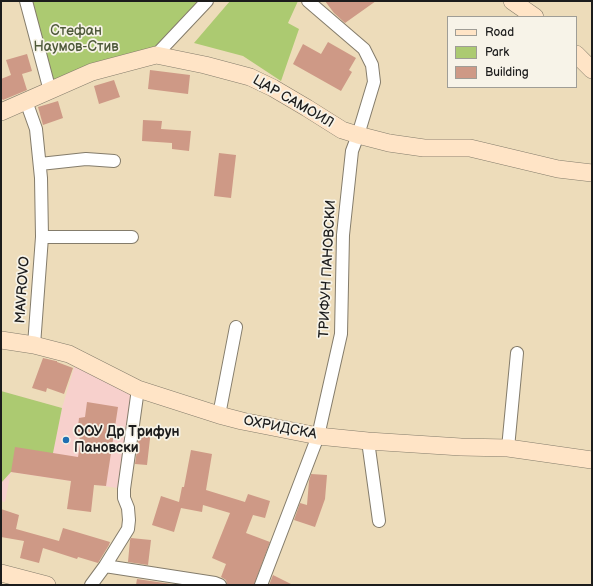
<!DOCTYPE html>
<meta charset="utf-8">
<style>
body{margin:0}
#map{position:relative;width:593px;height:586px;overflow:hidden;background:#eddcba;font-family:"Balsamiq Sans",sans-serif}
canvas{display:block}
.frame{position:absolute;inset:0;border:2px solid #1c1c1c;pointer-events:none}
.legend{position:absolute;left:447px;top:16px;width:130px;height:72px;box-sizing:border-box;background:#f7f3e8;border:1px solid #9f9d96;margin:0;padding:5px 7px;list-style:none;font-size:12px;color:#1c1c1c}
.legend li{display:flex;align-items:center;gap:8px;height:20px}
.legend b{width:20px;border:1px solid #9f9d96}
</style>
<div id="map">
<canvas width="593" height="586"></canvas>
<div class="frame"></div>
<ul class="legend">
<li><b style="height:5px;background:#ffe4c6"></b>Road</li>
<li><b style="height:11px;background:#acca71"></b>Park</li>
<li><b style="height:11px;background:#ce9986"></b>Building</li>
</ul>
</div>
<script>
const context = document.querySelector('canvas').getContext('2d');
context.lineJoin = 'round';
function fillPath(path, color) { context.fillStyle = color; context.fill(path, 'evenodd'); }
const toPath = rows => new Path2D(rows.map(r => 'M' + r).join(''));
function strokePath(path, color, width, dash) { context.strokeStyle = color; context.lineWidth = width; context.lineCap = dash ? 'butt' : 'round'; context.setLineDash(dash || []); context.stroke(path); }
function label(font, color, halo, rows, align = 'center') {
  context.font = font + ' "Balsamiq Sans",sans-serif'; context.lineWidth = 3.5; context.setLineDash([]); context.textBaseline = 'middle'; context.strokeStyle = halo; context.fillStyle = color; for (const [text, x, y, turn = 0] of rows) {
    context.save(); context.translate(x, y); context.rotate((+turn || 0) * Math.PI / 180); context.textAlign = isNaN(turn) ? turn : align; if (halo) context.strokeText(text, 0, 0); context.fillText(text, 0, 0); context.restore();
  }
}
const built = toPath([
 [77,358,138,389,124,489,11,472,5,502,1,501,1,391,62,408]
]);
const green = toPath([
 [26,1,207,1,156,55,50,91],
 [230,1,298,1,288,23,299,29,281,81,243,56,194,43],
 [1,391,62,408,53,453,11,472,1,483]
]);
const building = toPath([
 [325,1,376,1,345,23,334,13],
 [328,42,356,58,349,70,352,72,341,91,293,64,303,44,321,54],
 [27,54,32,71,22,74,27,90,3,100,1,98,1,79,11,75,6,60],
 [150,70,190,75,188,94,148,89],
 [114,80,120,97,99,104,94,86],
 [58,101,63,118,43,125,38,107],
 [143,120,162,121,161,129,191,131,189,151,172,149,172,143,142,141],
 [219,153,236,155,231,198,214,196],
 [43,358,56,361,57,361,57,362,73,368,64,394,47,388,46,392,32,388],
 [87,402,118,407,106,486,94,485,91,512,67,509,71,481,11,472,15,447,78,457,81,440,77,436,79,418,85,417],
 [140,429,151,430,147,465,135,464],
 [191,450,212,454,206,490,245,502,248,494,270,501,265,518,253,515,246,533,270,542,254,585,227,585,226,580,221,577,226,564,212,558,230,513,203,505,202,512,181,508,174,532,152,525,161,496,179,502,182,487,184,487],
 [311,474,327,475,325,499,315,527,294,520,300,503,307,505,309,481],
 [1,509,19,515,16,529,59,541,63,528,110,542,109,545,98,563,78,557,77,559,43,548,39,563,20,558,24,541,1,537],
 [131,538,151,540,148,565,128,562,130,540],
 [273,575,293,585,269,585],
 [137,579,178,585,136,585]
]);
const street = toPath([
 [26,1,50,91],
 [156,55,207,1],
 [26,101,36,129,41,178,42,237,34,345],
 [40,164,86,159,114,161],
 [42,237,132,237],
 [219,415,236,327],
 [368,441,379,521],
 [508,448,517,353],
 [105,566,215,583,220,585],
 [91,585,105,566,128,529,129,520,128,508,124,498,124,489,138,389],
 [261,585,318,436,341,334,343,235,352,151,358,135,374,82,372,65,364,49,308,1]
]);
const secondary = toPath([
 [512,1,535,17],
 [576,54,592,70],
 [1,112,92,72,156,55,205,65,250,77,273,88,307,108,342,130,358,135,389,143,424,148,470,148,558,169,592,173],
 [1,340,34,345,69,354,138,389,219,415,242,421,318,436,368,441,461,447,508,448,592,460],
 [1,573,47,585]
]);
const markers = [
 [66,440,4,"#1f6fb2"]
];
const parkNames = [
 ["Стефан",76,31],
 ["Наумов-Стив",76,47]
];
const streetNames = [
 ["ЦАР САМОИЛ",293,102,30],
 ["ТРИФУН ПАНОВСКИ",328,269,-87],
 ["MAVROVO",23,290,-86],
 ["ОХРИДСКА",280,428,11]
];
const poiNames = [
 ["ООУ Др Трифун",74,432],
 ["Пановски",74,448]
];
fillPath(built, '#f7d0cc');
fillPath(green, '#acca71');
fillPath(building, '#ce9986');
strokePath(street, '#847c6b', 14);
strokePath(secondary, '#847c6b', 18);
strokePath(street, '#fff', 12);
strokePath(secondary, '#ffe4c6', 17);
for (const [x, y, r, color] of markers) { const dot = new Path2D(); dot.arc(x, y, r, 0, 2 * Math.PI); context.fillStyle = color; context.fill(dot); strokePath(dot, '#f7f3e8', 1.5); }
label('14px', '#4e593a', '#f7f3e8', parkNames);
label('14px', '#1c1c1c', '#f7f3e8', streetNames);
label('bold 14px', '#1c1c1c', '#f7f3e8', poiNames, 'left');
</script>
